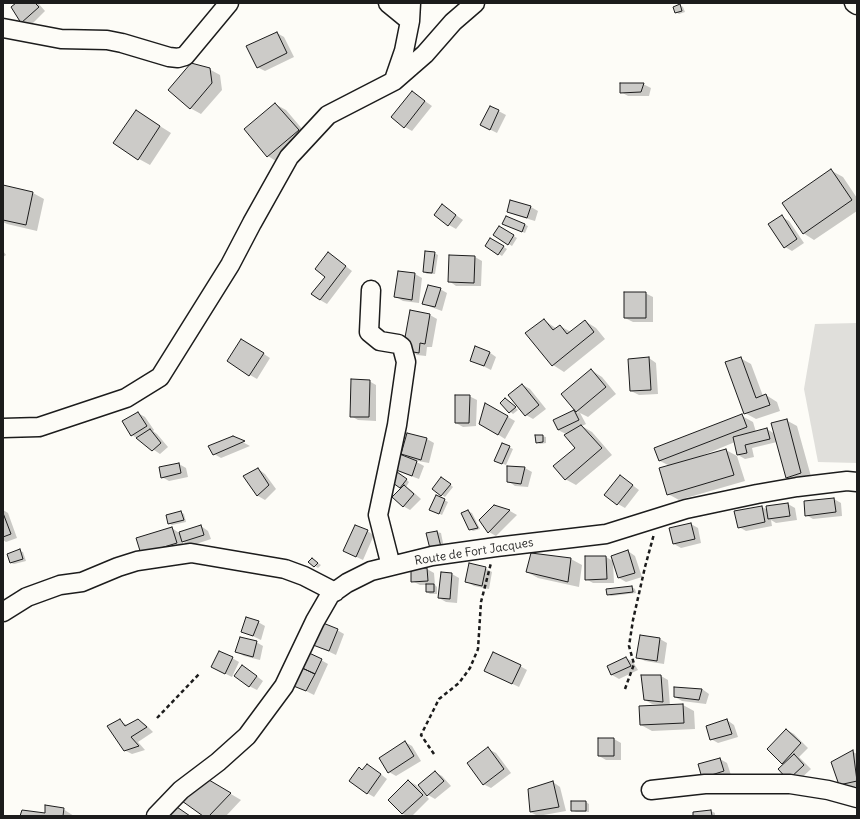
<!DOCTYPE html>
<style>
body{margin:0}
#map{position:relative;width:860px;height:819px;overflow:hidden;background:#fdfcf7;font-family:Delius,sans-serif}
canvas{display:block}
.frame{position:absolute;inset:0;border:4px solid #1c1c1c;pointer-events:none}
</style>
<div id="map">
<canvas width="860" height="819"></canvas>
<div class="frame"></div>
</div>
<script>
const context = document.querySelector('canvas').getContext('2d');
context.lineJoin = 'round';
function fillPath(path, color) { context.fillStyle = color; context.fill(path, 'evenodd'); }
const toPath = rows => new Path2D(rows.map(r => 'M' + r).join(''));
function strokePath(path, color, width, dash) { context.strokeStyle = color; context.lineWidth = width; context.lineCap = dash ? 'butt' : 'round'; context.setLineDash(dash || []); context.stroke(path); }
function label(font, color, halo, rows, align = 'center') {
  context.font = font + ' Delius,sans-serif'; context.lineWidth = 3; context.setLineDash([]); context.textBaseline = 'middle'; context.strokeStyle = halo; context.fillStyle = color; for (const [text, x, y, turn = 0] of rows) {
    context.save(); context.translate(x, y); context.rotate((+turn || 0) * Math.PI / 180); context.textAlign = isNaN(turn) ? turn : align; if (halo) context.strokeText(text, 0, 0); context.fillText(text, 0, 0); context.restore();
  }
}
const green = toPath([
 [857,323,857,463,818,462,804,389,815,324]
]);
const shadow = toPath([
 [17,3,38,3,45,11,29,27,22,22],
 [680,5,683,7,685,12,679,14,676,12],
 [277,33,284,37,294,57,265,71,257,67],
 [209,69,220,75,222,90,201,114,190,108],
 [643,84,651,88,649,96,628,96,621,92],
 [412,92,432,106,412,131,405,127],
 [275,104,286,110,309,137,279,163,268,156,245,129],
 [491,107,506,115,497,133,489,129],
 [136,111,171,133,150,165,139,159],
 [832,171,843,177,857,198,857,211,814,240,803,233],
 [3,186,33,193,44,199,37,231,7,224,3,222],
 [443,206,463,220,456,229,449,225],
 [531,207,538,211,535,221,515,215,508,211],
 [506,217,528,226,525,233,507,225],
 [782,217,789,221,804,243,792,251,785,247],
 [499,227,517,238,512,246,494,235],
 [491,239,507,249,502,256,486,246],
 [3,251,6,255,3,257],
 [434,253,438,255,435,274,427,274,424,272],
 [475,257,482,261,481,286,456,286,449,281],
 [335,258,352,271,327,304,320,300,326,276],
 [399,272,415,274,422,278,419,303,403,301,396,297],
 [440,289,447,293,442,311,431,307,424,303],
 [645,293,653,297,653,322,633,322,625,318],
 [411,311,430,315,437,319,432,347,427,347,426,356,417,355,410,350],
 [544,320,557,329,560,326,571,332,585,321,596,328,605,339,564,372,553,365],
 [249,344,270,358,257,379,250,375],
 [489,352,496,357,491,370,471,360],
 [649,358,656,363,658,394,639,395,631,391,630,359],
 [740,358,751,364,763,396,766,395,777,402,780,411,756,419,745,413],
 [591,370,602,377,616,394,588,417,580,413,586,424,582,426,592,432,612,455,576,485,565,479,576,448,566,434,558,430,574,411,579,413,563,394],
 [369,381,376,385,376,421,358,420,351,416],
 [523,385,530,389,546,409,533,419,526,415],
 [469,396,477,400,476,426,463,427,456,423],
 [508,401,518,410,513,414,501,403],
 [486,404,515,421,505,439,480,423],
 [138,413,145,417,154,430,153,431,157,434,168,447,160,454,132,435,124,422],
 [742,416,753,422,756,432,767,429,775,434,786,420,797,426,812,480,798,483,787,477,777,442,752,448,754,457,745,459,738,455,735,442,701,456,701,457,726,450,737,456,745,481,679,500,668,494,670,466,660,461,656,449],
 [542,436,546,437,546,443,540,444,537,442],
 [233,437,250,446,221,458,214,454],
 [427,439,434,443,429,463,413,460,424,466,419,479,400,472,393,468,408,458,408,457,403,454],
 [503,444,513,449,506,465,499,462],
 [179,464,186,468,188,477,169,481,162,477],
 [508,467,525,468,532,472,528,487,515,486,508,481],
 [258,469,265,474,276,489,265,500,258,496,244,476],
 [401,475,409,482,406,487,411,490,421,499,410,510,403,506,402,488,392,481],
 [445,480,453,487,445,497,434,489],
 [627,481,639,490,625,508,618,504],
 [436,496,448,502,442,515,434,511],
 [834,499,841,503,842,516,813,519,806,515],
 [788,504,795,508,797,520,776,523,771,520,772,526,746,531,739,527,762,507,768,510],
 [495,506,510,511,517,515,496,536,489,532],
 [3,510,8,513,17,538,6,542,3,540],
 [468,511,472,513,480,529,473,531,470,529],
 [181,512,184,514,186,522,172,525,169,523],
 [691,524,698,528,701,543,681,548,674,544],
 [201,526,208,531,211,539,190,546,182,541,184,547,149,557,172,528,179,533],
 [367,531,374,535,363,560,344,551],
 [437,532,441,533,444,548,434,550,428,534],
 [20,551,23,552,26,561,14,564,11,563],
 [628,551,635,556,642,577,626,582,619,578,613,562,614,583,593,583,586,579,606,557,613,561],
 [312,559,321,565,318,568,309,562],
 [571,559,582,565,579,587,538,578,527,572],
 [485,568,492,572,489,589,474,586,467,582],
 [427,569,434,573,435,585,437,587,437,594,430,594,427,592,427,585,420,585,412,581],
 [441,573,452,574,459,578,457,603,446,602,439,598],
 [632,587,635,589,636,593,611,596,608,594],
 [258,622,265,626,261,640,242,631],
 [337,630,344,634,336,655,315,645],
 [660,639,667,643,664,664,645,661,638,657],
 [256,642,263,646,260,660,244,656,237,652],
 [232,658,239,662,232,677,220,671],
 [626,658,633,662,638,670,619,679,612,675],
 [321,660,328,664,314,695,300,688],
 [520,666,527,670,519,687,485,671],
 [250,671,263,681,257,690,249,686],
 [661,676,668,680,670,706,683,705,694,711,695,729,652,731,641,725,661,706,661,705,652,704,645,700],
 [702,689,709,694,706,704,682,701,675,697],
 [138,720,145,724,153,732,138,742,145,750,132,754,124,750,120,721,127,725],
 [727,720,734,725,738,737,718,743,711,739],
 [787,730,794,734,808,748,799,757,811,769,796,783,783,763],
 [599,739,614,739,621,743,621,760,606,760,599,756],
 [405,742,412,746,421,761,396,776,389,772],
 [488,749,496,753,511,773,491,788,483,784],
 [853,752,857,754,857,786,847,789,839,785,832,763],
 [720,759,727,763,731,775,710,781,703,777],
 [374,769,387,779,374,797,367,793,363,771],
 [435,772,442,776,451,786,435,799,428,795],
 [204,778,241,800,226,816,205,816],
 [409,781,416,785,429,799,412,816,407,816,403,814,389,800],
 [553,782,560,787,566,811,538,816,530,812],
 [572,802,586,802,589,804,589,812,576,812,572,810],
 [63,809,74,816,21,816,46,815],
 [711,811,715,813,715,816,694,816,694,813]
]);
const building = toPath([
 [16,3,35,3,39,7,21,23,11,7,16,3],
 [680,4,682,11,675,13,673,7,680,4],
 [277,32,287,53,257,68,246,46,277,32],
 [191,63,210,68,212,83,190,109,168,90,191,63],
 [620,83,644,83,641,92,620,93,620,83],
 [412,91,425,101,404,128,391,117,412,91],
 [275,103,299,130,267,157,244,129,275,103],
 [490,106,499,110,490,130,480,125,490,106],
 [136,110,160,126,138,160,113,143,136,110],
 [831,169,852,200,803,234,782,203,831,169],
 [3,185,33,192,26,225,3,220,3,185],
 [510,200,531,206,527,218,507,212,510,200],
 [442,204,456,215,448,226,434,215,442,204],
 [782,215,797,239,784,248,768,224,782,215],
 [506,216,525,224,522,232,502,224,506,216],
 [499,226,514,235,508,245,493,235,499,226],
 [490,238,504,246,498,255,485,246,490,238],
 [425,251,435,252,432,273,423,272,425,251],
 [328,252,346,266,320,300,311,294,325,277,315,269,328,252],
 [449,255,475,256,474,283,448,282,449,255],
 [398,271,415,273,412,300,394,297,398,271],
 [428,285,441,288,435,307,422,304,428,285],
 [624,292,646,292,646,318,624,318,624,292],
 [410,310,430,314,425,344,420,343,419,353,408,351,404,343,410,310],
 [544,319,553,330,560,325,567,334,585,320,594,332,552,366,525,333,544,319],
 [241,339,264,353,249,376,227,361,241,339],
 [475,346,490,352,484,366,470,361,475,346],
 [649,357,651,390,630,391,628,359,649,357],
 [741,357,756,398,766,394,770,405,744,414,725,362,741,357],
 [591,369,606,387,576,412,561,394,591,369],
 [351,379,370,380,369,417,350,417,351,379],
 [522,384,539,405,525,416,508,395,522,384],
 [455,395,470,395,469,423,455,423,455,395],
 [505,398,516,407,509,413,500,403,505,398],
 [485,403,508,416,498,435,479,424,485,403],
 [574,410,579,420,558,430,553,420,574,410],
 [138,412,147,426,131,436,122,421,138,412],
 [742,414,747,427,659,461,654,448,742,414],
 [787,419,801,473,786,478,771,423,787,419],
 [581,425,602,448,565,480,553,466,575,448,564,435,581,425],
 [767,428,770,439,745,445,747,453,737,455,733,437,767,428],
 [150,429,161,443,152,451,136,438,150,429],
 [407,433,427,438,421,460,401,454,407,433],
 [535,435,543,435,543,442,536,443,535,435],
 [233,436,245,441,213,455,208,446,233,436],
 [502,443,510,446,502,464,494,461,502,443],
 [726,449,734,475,667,495,659,468,726,449],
 [397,453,417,461,412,476,391,468,397,453],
 [179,463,181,473,161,478,159,467,179,463],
 [507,466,525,467,521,484,507,482,507,466],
 [258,468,269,485,257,496,243,476,258,468],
 [397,472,407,479,400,488,390,481,397,472],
 [620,475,633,485,617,505,604,495,620,475],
 [441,477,451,484,441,496,432,489,441,477],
 [404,485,414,494,403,507,392,497,404,485],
 [436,495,445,499,439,514,429,510,436,495],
 [834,498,836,512,805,516,804,501,834,498],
 [788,503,790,516,768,519,766,506,788,503],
 [494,505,510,510,488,533,479,520,494,505],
 [762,506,765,522,738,528,734,511,762,506],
 [468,510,478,528,469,530,461,513,468,510],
 [181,511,184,520,168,524,166,515,181,511],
 [3,513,11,534,3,537,3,513],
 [691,523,695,539,673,544,669,528,691,523],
 [201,525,204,535,182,542,179,532,201,525],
 [355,525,368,530,356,557,343,551,355,525],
 [172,527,177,543,141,554,136,538,172,527],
 [437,531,441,547,430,549,426,533,437,531],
 [20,549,23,559,10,563,7,554,20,549],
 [628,550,635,573,618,578,611,556,628,550],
 [531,553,571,558,568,582,526,572,531,553],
 [585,556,606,556,607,579,585,580,585,556],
 [312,558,318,563,314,567,308,562,312,558],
 [469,563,486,567,482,586,465,582,469,563],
 [411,568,427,568,428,581,411,582,411,568],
 [441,572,452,573,450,599,438,598,441,572],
 [426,584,434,584,434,592,426,592,426,584],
 [632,586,633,592,607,595,606,589,632,586],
 [246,617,259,621,253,636,241,632,246,617],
 [323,623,338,629,329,651,313,645,323,623],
 [640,635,660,638,657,661,636,658,640,635],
 [240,637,257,641,253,657,235,652,240,637],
 [219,651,233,657,225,674,211,667,219,651],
 [307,652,322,659,315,674,300,667,307,652],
 [493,652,521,665,512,684,484,671,493,652],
 [626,657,631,666,611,675,607,666,626,657],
 [242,665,257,676,249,687,234,676,242,665],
 [300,667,315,674,306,691,291,685,300,667],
 [641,675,661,675,663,702,644,700,641,675],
 [674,687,702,689,699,700,674,697,674,687],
 [683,704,684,723,640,725,639,706,683,704],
 [120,719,125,726,138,719,147,727,131,737,139,746,124,751,107,726,120,719],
 [727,719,732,734,710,740,706,726,727,719],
 [786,729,801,743,782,764,767,749,786,729],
 [598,738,614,738,614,756,598,756,598,738],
 [405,741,414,756,388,773,379,758,405,741],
 [488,747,504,769,483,785,467,763,488,747],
 [853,750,857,781,839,785,831,762,853,750],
 [794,754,804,765,788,780,778,769,794,754],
 [720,758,724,771,702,778,698,764,720,758],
 [367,764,381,774,367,794,349,781,359,767,362,770,367,764],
 [435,771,444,781,427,796,418,785,435,771],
 [204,777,231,793,209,816,203,816,182,801,204,777],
 [408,780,423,795,402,814,388,800,408,780],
 [553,781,559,807,530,812,528,789,553,781],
 [571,801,586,801,586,811,571,811,571,801],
 [45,805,64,808,63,816,20,816,22,810,45,813,45,805],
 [174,805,190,816,167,816,174,805],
 [711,810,712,816,693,816,693,812,711,810]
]);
const path = toPath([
 [625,689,634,664,629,646,633,620,645,567,654,534],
 [157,718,200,673],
 [434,754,421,735,439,699,459,683,470,668,478,649,481,602,491,563]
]);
const minor = toPath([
 [388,3,410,21],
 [854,3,857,5],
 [3,28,61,39,107,40,122,43,169,57,178,58,185,56,229,3],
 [394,80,404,51,410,21,411,3],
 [371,290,369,332,380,341,398,344,402,347,406,362,397,425,378,515,391,566],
 [3,428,39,427,126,398,160,377,230,265,252,223,289,157,328,115,394,81,425,54,453,22,475,3],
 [3,612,27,597,60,585,82,582,118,567,137,561,191,553,285,569,304,576,335,592],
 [651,790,705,784,790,784,828,790,857,798],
 [156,816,181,790,218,762,247,736,284,686,315,621,330,595,347,583,371,571,432,556,496,547,606,534,686,509,757,494,797,487,847,481,857,482]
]);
const streetNames = [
 ["Route de Fort Jacques",474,552,-9]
];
fillPath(green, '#e0dfdb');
fillPath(shadow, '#0003');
fillPath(building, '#cccbc8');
strokePath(building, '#1c1c1c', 1);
strokePath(minor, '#1c1c1c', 21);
strokePath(path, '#1c1c1c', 2.5, [4, 3]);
strokePath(minor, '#fdfcf7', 18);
label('12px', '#1c1c1c', '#fdfcf7', streetNames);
</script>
